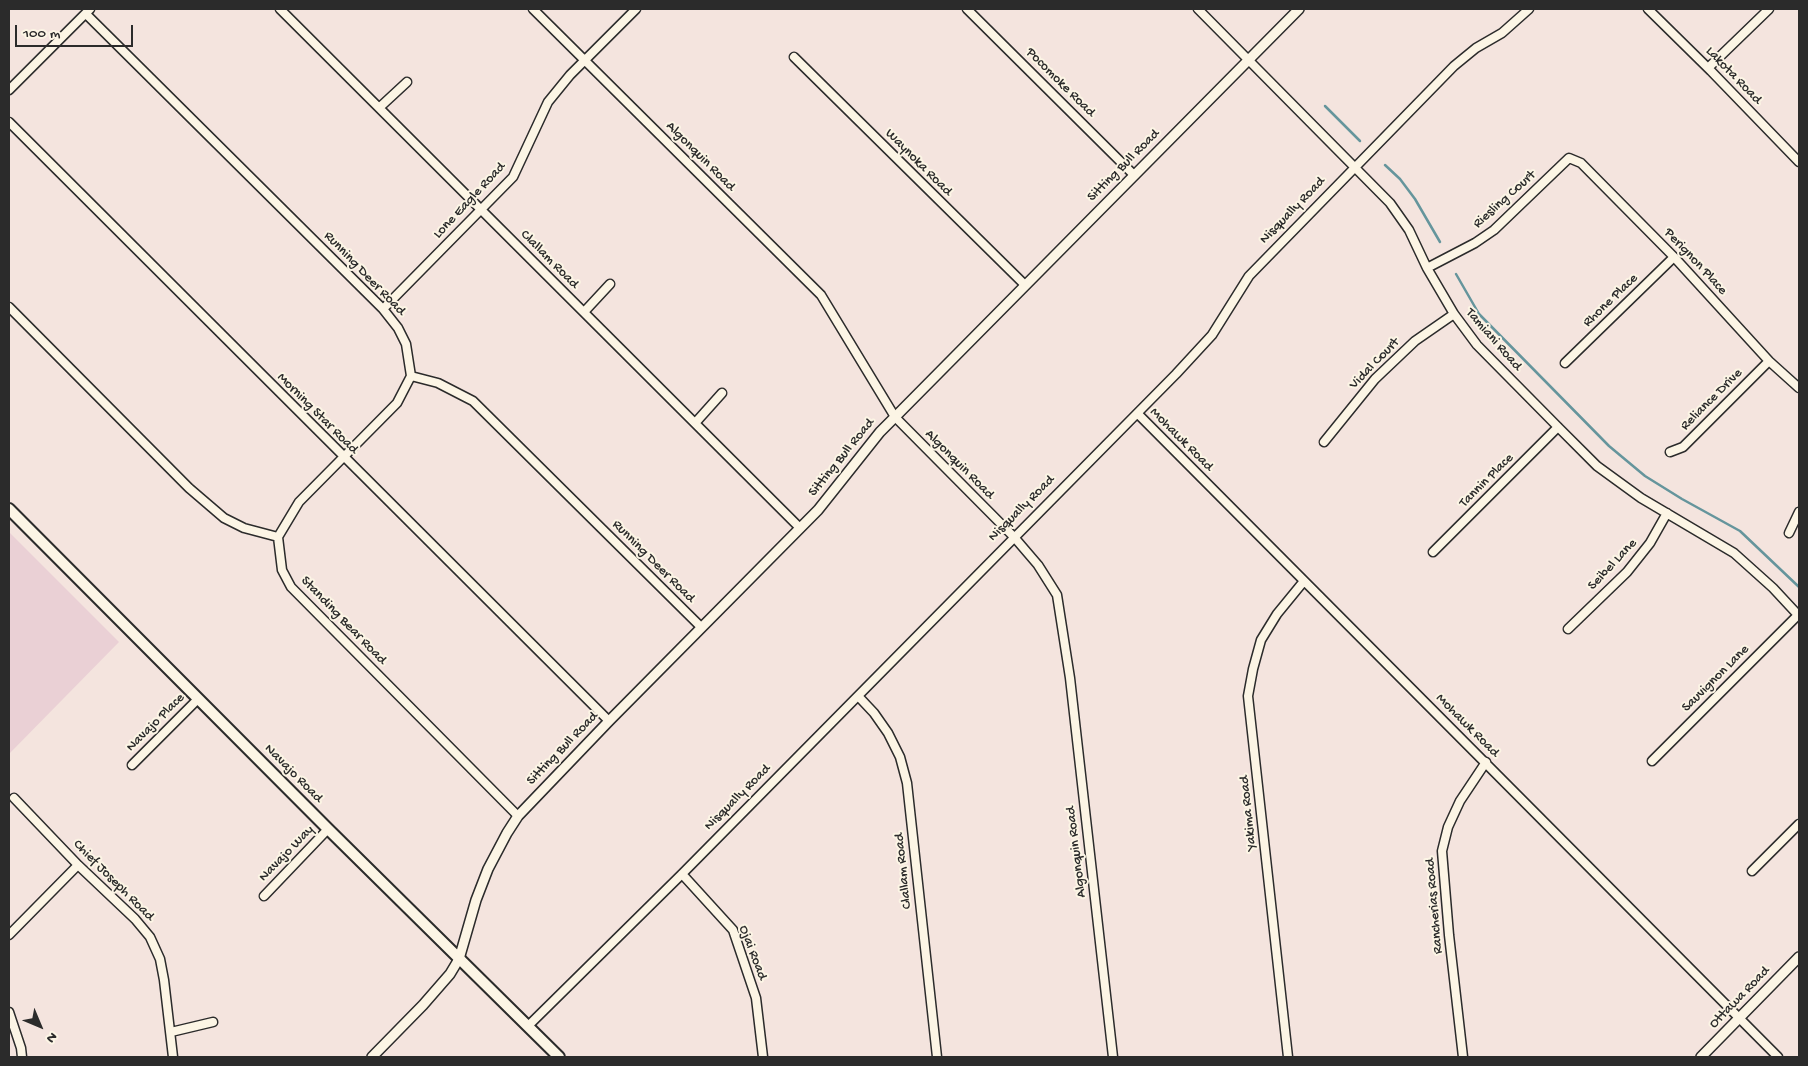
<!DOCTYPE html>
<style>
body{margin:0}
#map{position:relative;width:1808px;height:1066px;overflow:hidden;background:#f4e4de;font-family:"Gochi Hand",sans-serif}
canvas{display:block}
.frame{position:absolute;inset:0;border:10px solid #2b2b2b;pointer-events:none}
.north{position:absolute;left:15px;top:1001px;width:50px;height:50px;-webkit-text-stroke:4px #fcf5e5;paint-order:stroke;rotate:135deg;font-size:14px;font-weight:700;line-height:20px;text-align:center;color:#2b2b2b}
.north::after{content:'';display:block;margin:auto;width:18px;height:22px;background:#2b2b2b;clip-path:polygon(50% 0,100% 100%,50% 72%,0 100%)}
.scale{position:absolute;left:15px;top:25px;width:118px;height:22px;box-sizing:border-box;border:2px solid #2b2b2b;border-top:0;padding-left:6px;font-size:15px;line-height:18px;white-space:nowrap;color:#2b2b2b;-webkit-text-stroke:4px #fcf5e5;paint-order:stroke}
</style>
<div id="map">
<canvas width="1808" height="1066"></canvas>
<div class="frame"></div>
<div class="north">N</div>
<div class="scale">100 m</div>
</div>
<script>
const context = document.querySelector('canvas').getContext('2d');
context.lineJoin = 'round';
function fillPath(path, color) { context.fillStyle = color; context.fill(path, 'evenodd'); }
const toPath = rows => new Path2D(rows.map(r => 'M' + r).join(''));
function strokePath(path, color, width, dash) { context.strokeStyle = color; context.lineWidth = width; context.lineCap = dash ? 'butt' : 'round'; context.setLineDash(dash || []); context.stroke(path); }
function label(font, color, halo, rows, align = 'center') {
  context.font = font + ' "Gochi Hand",sans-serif'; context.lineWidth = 4; context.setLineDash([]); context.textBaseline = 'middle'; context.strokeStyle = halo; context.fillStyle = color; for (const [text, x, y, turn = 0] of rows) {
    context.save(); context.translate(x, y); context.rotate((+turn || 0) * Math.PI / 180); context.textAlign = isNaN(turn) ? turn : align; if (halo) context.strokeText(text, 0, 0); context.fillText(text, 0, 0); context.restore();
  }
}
const built = toPath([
 [9,532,119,642,9,754]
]);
const stream = toPath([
 [1325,106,1360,141],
 [1385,165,1400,179,1415,199,1440,242],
 [1456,274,1479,314,1609,446,1645,476,1682,499,1740,531,1799,587]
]);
const minor = toPath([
 [280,9,800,528],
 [533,9,821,295,895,417,1014,537,1038,565,1057,595,1070,678,1113,1057],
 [967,9,1134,175],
 [1198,9,1390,203,1409,230,1427,268,1454,314,1477,345,1558,427,1597,466,1641,498,1734,553,1773,588,1799,616],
 [1648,9,1711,71,1799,162],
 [86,14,383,309,398,328,406,344,411,376],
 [794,57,1025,285],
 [1708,68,1769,9],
 [9,90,90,9],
 [380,107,407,82],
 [9,122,609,721],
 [1427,268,1475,243,1494,230,1569,158,1581,163,1674,257,1769,361,1799,388],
 [9,307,189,488,224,518,244,528,278,537],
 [383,309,513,177,548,102,570,75,636,9],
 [584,312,610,284],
 [1565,363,1674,257],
 [411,376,438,383,473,401,701,627],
 [1138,414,1778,1057],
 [696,422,722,393],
 [1324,442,1375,379,1415,341,1454,314],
 [1670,452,1683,447,1769,361],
 [1789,533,1799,512],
 [278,537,282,570,291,587,518,816],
 [278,537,299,502,397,403,411,376],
 [1433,552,1558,427],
 [1568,629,1627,572,1650,543,1667,513],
 [858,696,874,713,888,733,900,757,907,783,937,1057],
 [1652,761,1798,615],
 [132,765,198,699],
 [14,798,78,865,135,919,150,937,160,959,164,980,173,1057],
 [1752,871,1799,824],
 [682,874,733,930,756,998,763,1057],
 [264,896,328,829],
 [9,935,78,865],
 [9,1012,21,1048,22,1057],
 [528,1026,682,874,1176,374,1212,335,1249,276,1454,66,1476,48,1502,33,1529,9],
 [171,1032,213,1022],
 [1288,1057,1248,696,1253,669,1261,640,1277,614,1304,581],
 [1463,1057,1449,935,1442,851,1448,827,1460,801,1486,762]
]);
const tertiary = toPath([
 [372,1057,423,1005,450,974,459,959,476,900,488,869,507,833,518,816,609,721,818,510,880,432,895,417,1299,9],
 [1701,1057,1799,957]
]);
const secondary = toPath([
 [9,509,328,829,559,1057]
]);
const streetNames = [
 ["Lakota Road",1733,76,46],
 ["Pocomoke Road",1060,83,45],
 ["Algonquin Road",700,157,45],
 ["Waynoka Road",918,163,45],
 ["Sitting Bull Road",1124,166,-45],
 ["Riesling Court",1505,200,-42],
 ["Lone Eagle Road",470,201,-47],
 ["Nisqually Road",1293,211,-46],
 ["Clallam Road",549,260,45],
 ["Perignon Place",1695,262,47],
 ["Running Deer Road",364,274,46],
 ["Rhone Place",1611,301,-44],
 ["Tamiani Road",1493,340,49],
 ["Vidal Court",1375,364,-46],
 ["Reliance Drive",1712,400,-45],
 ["Morning Star Road",317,414,45],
 ["Mohawk Road",1181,440,45],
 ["Sitting Bull Road",842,458,-51],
 ["Algonquin Road",959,465,45],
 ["Tannin Place",1487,481,-45],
 ["Nisqually Road",1022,509,-45],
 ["Running Deer Road",653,562,45],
 ["Seibel Lane",1613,565,-47],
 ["Standing Bear Road",343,621,46],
 ["Sauvignon Lane",1716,679,-45],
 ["Navajo Place",156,723,-45],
 ["Mohawk Road",1467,726,45],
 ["Sitting Bull Road",563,749,-46],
 ["Navajo Road",293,774,45],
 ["Nisqually Road",738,798,-45],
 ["Yakima Road",1249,813,-96],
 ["Algonquin Road",1077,852,-97],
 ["Navajo Way",287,854,-46],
 ["Clallam Road",904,871,-96],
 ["Chief Joseph Road",113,881,45],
 ["Rancherias Road",1435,906,-95],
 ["Ojai Road",752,953,69],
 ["Ottawa Road",1740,998,-46]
];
fillPath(built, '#ead0d5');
strokePath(stream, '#65959c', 2.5);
strokePath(minor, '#2b2b2b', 11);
strokePath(tertiary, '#2b2b2b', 12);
strokePath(secondary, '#2b2b2b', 14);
strokePath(minor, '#fcf5e5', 8);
strokePath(tertiary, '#fcf5e5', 9);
strokePath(secondary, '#fcf5e5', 10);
label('14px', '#2b2b2b', '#fcf5e5', streetNames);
</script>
